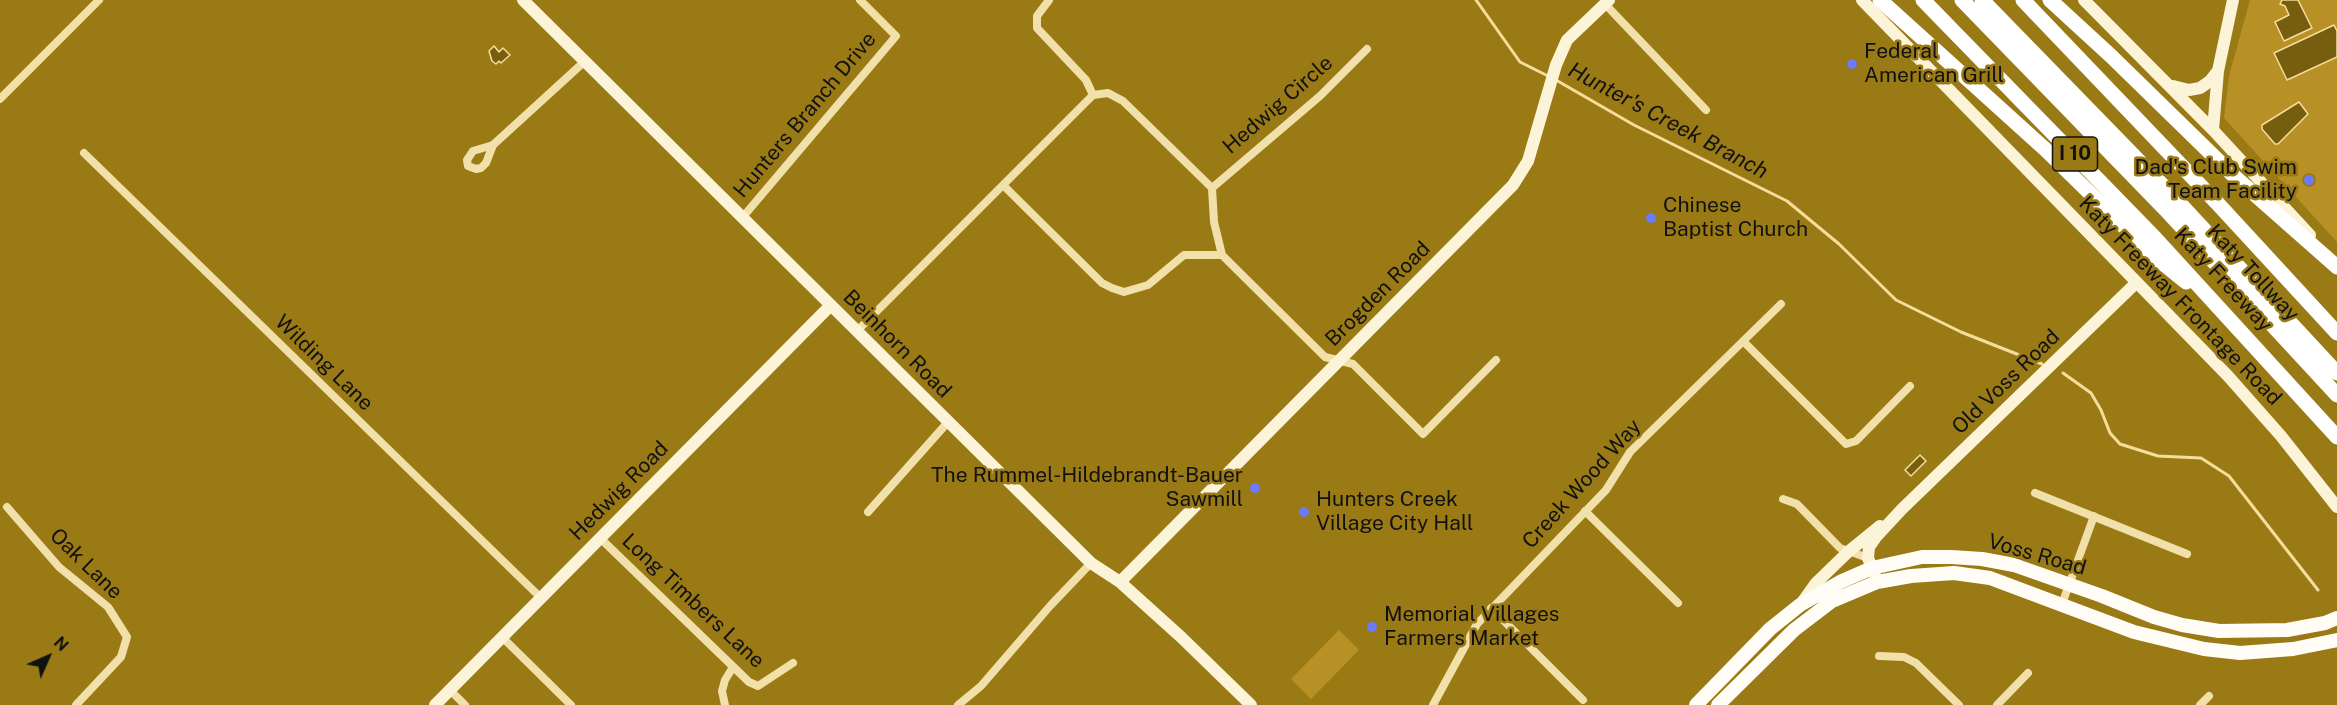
<!DOCTYPE html>
<style>
body{margin:0}
#map{position:relative;width:2337px;height:705px;overflow:hidden;background:#9a7a15;font-family:"Public Sans",sans-serif}
canvas{display:block}
.north{position:absolute;left:18px;top:627px;width:60px;height:60px;-webkit-text-stroke:4px #9a7a15;paint-order:stroke;rotate:45deg;font-size:16px;font-weight:700;line-height:24px;text-align:center;color:#111}
.north::after{content:'';display:block;margin:auto;width:21px;height:27px;background:#111;clip-path:polygon(50% 0,100% 100%,50% 72%,0 100%)}
</style>
<div id="map">
<canvas width="2337" height="705"></canvas>
<div class="north">N</div>
</div>
<script>
const context = document.querySelector('canvas').getContext('2d');
context.lineJoin = 'round';
function fillPath(path, color) { context.fillStyle = color; context.fill(path, 'evenodd'); }
const toPath = rows => new Path2D(rows.map(r => 'M' + r).join(''));
function strokePath(path, color, width, dash) { context.strokeStyle = color; context.lineWidth = width; context.lineCap = dash ? 'butt' : 'round'; context.setLineDash(dash || []); context.stroke(path); }
function label(font, color, halo, rows, align = 'center') {
  context.font = font + ' "Public Sans",sans-serif'; context.lineWidth = 5; context.setLineDash([]); context.textBaseline = 'middle'; context.strokeStyle = halo; context.fillStyle = color; for (const [text, x, y, turn = 0] of rows) {
    context.save(); context.translate(x, y); context.rotate((+turn || 0) * Math.PI / 180); context.textAlign = isNaN(turn) ? turn : align; if (halo) context.strokeText(text, 0, 0); context.fillText(text, 0, 0); context.restore();
  }
}
const green = toPath([
 [2250,0,2337,0,2337,242,2224,118,2229,76],
 [1339,630,1359,650,1311,699,1291,679]
]);
const water = toPath([
 [2282,0,2298,0,2312,28,2284,41,2275,22,2289,15,2285,6,2280,4,2282,0],
 [2334,25,2337,31,2337,57,2287,80,2274,53,2334,25],
 [494,46,499,52,503,48,510,55,501,63,499,61,496,64,492,61,489,51,494,46],
 [2299,102,2308,114,2278,144,2275,144,2262,129,2262,125,2299,102],
 [1920,455,1926,461,1911,476,1905,470,1920,455]
]);
const stream = toPath([
 [1476,0,1520,62,1550,77],
 [1556,80,1634,125,1787,201,1839,244,1896,300,1961,332,2042,364],
 [2063,373,2091,393,2101,410,2110,433,2120,444,2158,456,2201,458,2229,476,2318,590]
]);
const street = toPath([
 [1049,0,1037,16,1037,28,1086,80,1093,95],
 [1605,4,1706,110],
 [0,99,99,0],
 [493,145,486,163,481,168,476,169,468,166,467,160,473,151,493,145,584,62],
 [84,153,540,597],
 [1003,185,1102,283,1112,288,1124,292,1148,285,1184,255,1222,255,1325,357,1353,364,1423,434,1496,360],
 [1212,188,1320,96,1367,49],
 [742,218,896,36,860,0],
 [857,331,1093,95,1108,93,1123,101,1212,188,1214,222,1222,255],
 [1744,342,1846,444,1856,441,1910,386],
 [2035,493,2187,554],
 [1783,499,1797,504,1840,548,1868,558],
 [7,507,59,567,108,607,127,637,121,657,76,705],
 [1585,511,1678,603],
 [868,512,948,422],
 [600,538,749,682,758,686,793,663],
 [2062,604,2094,516],
 [1491,608,1583,700],
 [502,637,571,705],
 [1879,656,1904,657,1916,663,1959,705],
 [450,690,465,705],
 [725,705,722,691,725,680,733,667],
 [958,705,981,686,1050,606,1091,563],
 [1433,705,1477,624,1606,490,1630,452,1781,304],
 [1997,705,2028,673],
 [2200,705,2209,696]
]);
const secondary = toPath([
 [523,0,1091,563,1120,582,1181,637,1251,705],
 [1862,0,2228,376,2281,436,2337,507],
 [2084,0,2213,130,2310,235],
 [2173,86,2189,90,2200,88,2210,81,2217,72],
 [2213,130,2218,71,2233,0],
 [1875,575,1868,558,1869,547,1876,537,1902,509,2136,283],
 [1120,582,1513,185,1528,161,1556,65,1567,40,1609,0],
 [1801,604,1816,583,1848,552,1880,526],
 [435,705,831,305]
]);
const primary = toPath([
 [1696,705,1770,629,1800,605,1840,582,1872,568,1922,557,1951,557,1982,559,2014,565,2102,596,2154,617,2182,625,2219,631,2287,630,2325,623,2337,618],
 [1718,705,1794,630,1832,601,1877,582,1911,576,1954,573,1990,578,2134,632,2204,649,2240,653,2293,649,2337,640]
]);
const highway = toPath([
 [1880,0,2046,150,2155,257,2186,282],
 [1923,0,2155,238,2337,437],
 [1962,0,2165,209,2337,395],
 [1982,0,2172,195,2337,373],
 [2023,0,2219,205,2337,333],
 [2050,0,2111,56,2235,177,2337,267]
]);
const markers = [
 [1852,64,6,"#6b7aff"],
 [2309,180,6,"#6b7aff"],
 [1651,218,6,"#6b7aff"],
 [1255,488,6,"#6b7aff"],
 [1304,512,6,"#6b7aff"],
 [1372,627,6,"#6b7aff"]
];
const shields = [
 [2075,154,45]
];
const shieldNames = [
 ["I 10",2075,154]
];
const poiNames = [
 ["Federal",1864,52],
 ["American Grill",1864,76],
 ["Dad's Club Swim",2297,168,"right"],
 ["Team Facility",2297,192,"right"],
 ["Chinese",1663,206],
 ["Baptist Church",1663,230],
 ["The Rummel-Hildebrandt-Bauer",1243,476,"right"],
 ["Sawmill",1243,500,"right"],
 ["Hunters Creek",1316,500],
 ["Village City Hall",1316,524],
 ["Memorial Villages",1384,615],
 ["Farmers Market",1384,639]
];
const streetNames = [
 ["Hedwig Circle",1278,105,-41],
 ["Hunters Branch Drive",805,115,-50],
 ["Katy Tollway",2253,273,47],
 ["Katy Freeway",2223,280,47],
 ["Brogden Road",1378,294,-45],
 ["Katy Freeway Frontage Road",2180,301,46],
 ["Beinhorn Road",897,344,45],
 ["Wilding Lane",324,363,44],
 ["Old Voss Road",2006,382,-44],
 ["Creek Wood Way",1582,484,-48],
 ["Hedwig Road",619,491,-45],
 ["Voss Road",2037,555,16],
 ["Oak Lane",86,564,44],
 ["Long Timbers Lane",693,601,43]
];
const waterNames = [
 ["Hunter's Creek Branch",1668,121,28]
];
fillPath(green, '#b79125');
fillPath(water, '#775e0e');
strokePath(water, '#f5dd9c', 1.5);
strokePath(stream, '#f5dd9c', 3);
strokePath(street, '#f2e0aa', 8);
strokePath(secondary, '#fcf4d9', 12);
strokePath(primary, '#fffdf5', 14);
strokePath(highway, '#fff', 15);
for (const [x, y, r, color] of markers) { const dot = new Path2D(); dot.arc(x, y, r, 0, 2 * Math.PI); context.fillStyle = color; context.fill(dot); strokePath(dot, '#9a7a15', 2); }
for (const [x, y, w] of shields) { const box = new Path2D(); box.roundRect(x - w / 2, y - 17, w, 34, 4.5); context.fillStyle = '#9a7a15'; context.fill(box); strokePath(box, '#111', 1.5); }
label('bold 20px', '#111', null, shieldNames);
label('21px', '#111', '#9a7a15', poiNames, 'left');
label('21px', '#111', '#9a7a15', streetNames);
label('italic 22px', '#111', '#9a7a15', waterNames);
</script>
